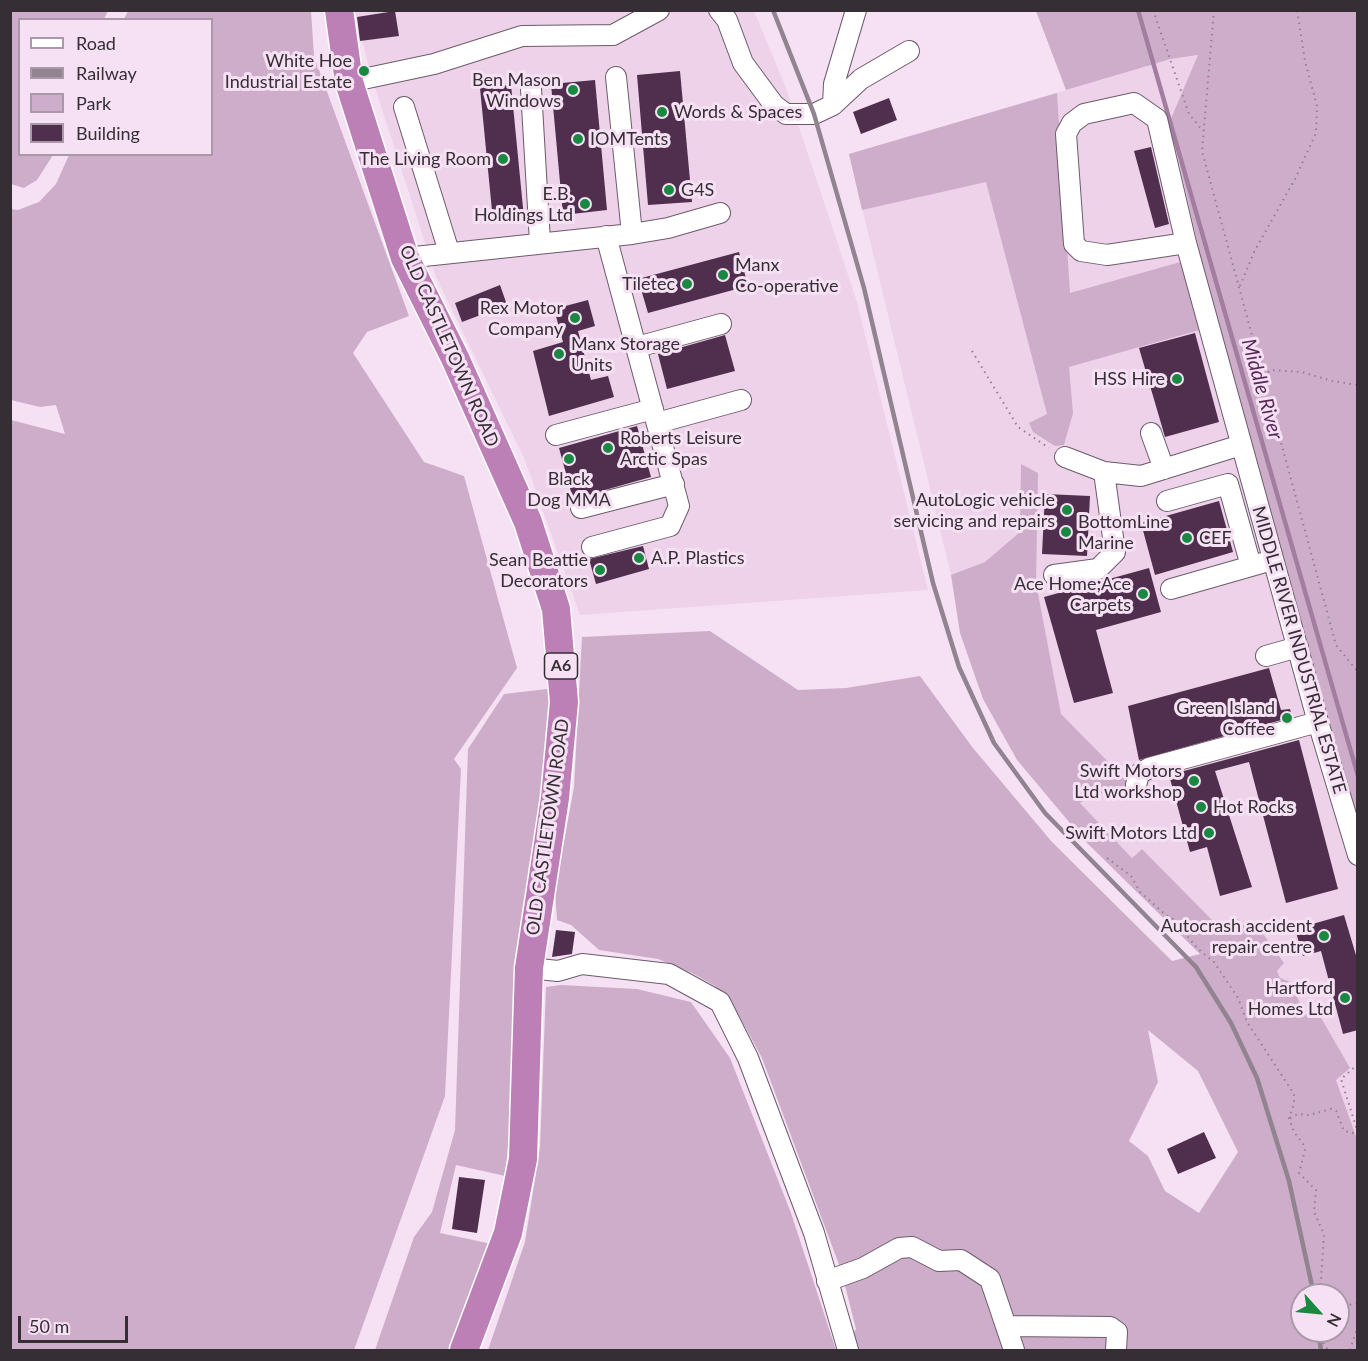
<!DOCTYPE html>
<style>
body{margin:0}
#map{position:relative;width:1368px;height:1361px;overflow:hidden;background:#f6e1f4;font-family:Lato,sans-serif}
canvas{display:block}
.frame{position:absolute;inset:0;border:12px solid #362e35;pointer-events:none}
.legend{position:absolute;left:18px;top:18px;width:195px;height:138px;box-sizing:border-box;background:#f6e1f4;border:2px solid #a999a8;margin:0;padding:8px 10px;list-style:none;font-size:18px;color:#362e35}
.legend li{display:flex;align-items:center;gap:12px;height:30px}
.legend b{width:30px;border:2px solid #a999a8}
.north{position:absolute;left:1290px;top:1283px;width:60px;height:60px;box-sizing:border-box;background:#f6e1f4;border:2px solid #a999a8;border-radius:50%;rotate:117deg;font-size:16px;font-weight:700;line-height:24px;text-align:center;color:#362e35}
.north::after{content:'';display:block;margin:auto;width:21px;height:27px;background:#198941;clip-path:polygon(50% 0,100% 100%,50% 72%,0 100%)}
.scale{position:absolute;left:18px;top:1316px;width:110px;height:27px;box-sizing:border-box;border:3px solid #362e35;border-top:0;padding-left:8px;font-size:18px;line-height:21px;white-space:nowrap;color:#362e35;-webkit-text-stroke:4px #f6e1f4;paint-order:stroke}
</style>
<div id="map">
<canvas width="1368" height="1361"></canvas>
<div class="frame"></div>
<ul class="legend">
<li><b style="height:8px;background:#fff"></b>Road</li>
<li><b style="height:8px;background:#918390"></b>Railway</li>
<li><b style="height:16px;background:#ceadca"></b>Park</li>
<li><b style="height:16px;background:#4f2f4d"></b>Building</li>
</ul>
<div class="north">N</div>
<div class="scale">50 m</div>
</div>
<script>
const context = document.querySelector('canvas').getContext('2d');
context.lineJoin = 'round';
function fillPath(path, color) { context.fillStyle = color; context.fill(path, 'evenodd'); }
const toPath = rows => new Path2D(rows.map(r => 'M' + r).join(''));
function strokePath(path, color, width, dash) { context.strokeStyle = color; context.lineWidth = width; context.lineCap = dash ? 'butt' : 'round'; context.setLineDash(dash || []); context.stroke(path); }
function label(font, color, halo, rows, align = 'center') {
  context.font = font + ' Lato,sans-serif'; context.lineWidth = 6; context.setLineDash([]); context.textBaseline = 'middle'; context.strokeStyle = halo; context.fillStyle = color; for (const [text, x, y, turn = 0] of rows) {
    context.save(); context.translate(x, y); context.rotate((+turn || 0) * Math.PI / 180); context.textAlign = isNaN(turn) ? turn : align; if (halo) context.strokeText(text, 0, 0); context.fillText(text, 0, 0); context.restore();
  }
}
const built = toPath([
 [355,11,754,11,786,88,857,302,928,590,580,615,524,458,436,277,370,72],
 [1199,55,1170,121,1215,322,1357,821,1357,1139,1336,1080,1320,1016,1305,1015,1291,982,1280,979,1277,971,1284,963,1238,920,1218,926,1142,849,1132,858,1080,803,951,575,849,154,1171,59]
]);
const green = toPath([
 [10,11,108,11,104,19,20,20,20,154,53,155,37,180,24,188,11,184],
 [128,11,311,11,314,56,409,316,367,332,353,353,424,462,464,476,517,668,454,759,461,769,445,1096,354,1350,11,1350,11,420,65,434,56,405,40,407,11,400,11,209,18,210,39,202,56,184,69,155,212,154,212,20,124,19],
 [1036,11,1357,11,1357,821,1215,322,1170,121,1198,55,1171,59,1066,90],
 [1057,93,1070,293,1184,261,1203,329,1069,367,1073,413,1064,445,1055,446,1033,432,1029,423,1047,414,986,182,862,210,849,154],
 [1021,464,1038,473,1036,583,1061,714,1131,785,1088,798,1080,803,1132,858,1142,849,1218,926,1238,919,1252,934,1261,931,1284,963,1277,971,1280,978,1291,982,1305,1015,1315,1012,1320,1016,1350,1068,1336,1080,1357,1139,1357,1350,842,1350,856,1329,841,1270,762,1058,737,1012,715,986,692,973,658,959,599,950,571,925,557,920,555,891,574,787,582,637,710,631,798,690,846,688,920,676,973,748,1052,842,1172,961,1200,954,1085,841,1017,760,983,699,960,633,951,575,985,562,1020,532],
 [1148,1030,1198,1071,1238,1152,1199,1213,1165,1191,1148,1156,1129,1141,1158,1082],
 [1302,1295,1338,1295,1338,1331,1302,1331],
 [556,688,505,1176,456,1165,440,1233,492,1244,457,1350,375,1350,414,1237,432,1212,455,1130,468,749,504,694],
 [561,985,637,989,691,1002,730,1058,791,1213,836,1350,488,1350,525,1242,540,1147,546,987]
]);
const stream = toPath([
 [1138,10,1358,776]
]);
const building = toPath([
 [395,11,399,36,360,41,357,17],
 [680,71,692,202,648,205,637,75],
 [595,80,607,210,563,215,551,84],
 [511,85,524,218,493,221,480,88],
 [889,98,897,120,861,134,853,112],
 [1151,147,1169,224,1155,228,1134,151],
 [739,252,748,286,648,313,638,279],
 [500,285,507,305,462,322,455,303],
 [588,300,595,326,578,331,591,380,608,376,614,397,549,416,533,351,563,342,554,309],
 [1195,333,1219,422,1165,437,1139,348],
 [725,335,735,371,667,389,658,354],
 [637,426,651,477,573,499,559,448],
 [1045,494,1090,496,1087,556,1042,554],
 [1219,501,1233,552,1155,575,1141,523],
 [643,546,649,569,596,584,589,559],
 [1149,568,1161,612,1096,630,1113,693,1074,703,1044,597],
 [1269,668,1281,710,1290,709,1292,717,1139,760,1128,706],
 [1299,740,1338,889,1286,903,1249,762,1215,771,1252,887,1220,896,1207,847,1190,852,1169,775],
 [1344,915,1358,962,1358,1030,1343,1034,1321,951,1303,956,1295,929],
 [556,930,575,932,572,954,552,957],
 [1204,1132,1216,1158,1178,1174,1167,1149],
 [459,1177,485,1180,477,1233,452,1229]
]);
const path = toPath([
 [1153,10,1189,114,1203,131],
 [1214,10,1202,151,1336,645,1358,672],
 [1240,286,1255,250,1295,179,1316,133,1317,106,1305,61,1297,10],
 [972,351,1018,427,1049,448],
 [1263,376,1271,370,1302,372,1332,381,1358,385],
 [1107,858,1131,876,1140,892,1166,915,1173,919,1198,949,1214,962,1238,998,1247,1022,1294,1094,1294,1104,1289,1118,1294,1132,1303,1144,1305,1150,1299,1173,1316,1190,1314,1212,1324,1234,1320,1295],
 [1358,1064,1341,1079,1358,1133],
 [1290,1118,1298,1114,1309,1115,1331,1109,1336,1111,1344,1131,1358,1134],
 [1338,1307,1358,1303],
 [1321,1331,1322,1341,1328,1350],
 [1350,1350,1358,1326]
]);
const minor = toPath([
 [719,10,727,20,743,63,774,105,786,114,814,114,833,105,834,84,856,10],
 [616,77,632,234],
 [349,82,434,64,522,36,613,35,659,10],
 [531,89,540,242],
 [833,105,861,79,909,51],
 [404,107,449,252],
 [1186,243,1107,255,1081,251,1074,244,1066,134,1072,123,1084,114,1134,103,1157,119,1186,243,1318,722,1358,855],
 [405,258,632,234,668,228,720,213],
 [637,347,721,324],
 [657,423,741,400],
 [1151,433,1164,469],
 [556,435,653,409],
 [1065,457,1104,472,1141,476,1241,445],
 [1167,501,1228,484,1251,566],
 [581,508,674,484],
 [592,547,670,526,679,506,606,236],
 [1054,575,1098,569,1115,552,1104,472],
 [1171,589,1262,563],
 [1266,656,1298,647],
 [1136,785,1139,774,1149,768,1318,722],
 [529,968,558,971,582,964,669,974,720,1002,748,1058,814,1233,848,1350],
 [827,1281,863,1268,899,1248,912,1247,939,1261,961,1260,990,1279,1014,1350],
 [1007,1326,1110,1327,1117,1332,1116,1350]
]);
const highway = toPath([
 [339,10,349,82,405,258,455,358,528,522,556,609,564,702,555,798,529,968,523,1159,508,1233,464,1350]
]);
const rail = toPath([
 [773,10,814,114,864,288,933,583,959,667,994,743,1045,813,1196,967,1231,1023,1257,1078,1289,1181,1314,1295],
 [1318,1331,1321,1350]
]);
const markers = [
 [364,71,6,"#198941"],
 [573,90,6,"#198941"],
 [662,112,6,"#198941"],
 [578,139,6,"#198941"],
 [503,159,6,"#198941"],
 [669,190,6,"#198941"],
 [585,204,6,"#198941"],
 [723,275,6,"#198941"],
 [687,284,6,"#198941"],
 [575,318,6,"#198941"],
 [559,354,6,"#198941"],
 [1177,379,6,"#198941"],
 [608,448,6,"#198941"],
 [569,459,6,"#198941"],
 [1067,510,6,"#198941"],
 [1066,532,6,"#198941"],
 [1187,538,6,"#198941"],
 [639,558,6,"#198941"],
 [600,570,6,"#198941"],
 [1143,594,6,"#198941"],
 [1287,718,6,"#198941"],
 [1194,781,6,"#198941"],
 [1201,807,6,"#198941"],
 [1209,833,6,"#198941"],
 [1324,936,6,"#198941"],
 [1345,998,6,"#198941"]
];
const shields = [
 [561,666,33]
];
const shieldNames = [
 ["A6",561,666]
];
const poiNames = [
 ["White Hoe",352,61],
 ["Industrial Estate",352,82],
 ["Ben Mason",561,80],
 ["Windows",561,101],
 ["Words & Spaces",674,112,"left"],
 ["IOMTents",590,139,"left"],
 ["The Living Room",491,159],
 ["G4S",681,190,"left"],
 ["E.B.",573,194],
 ["Holdings Ltd",573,215],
 ["Manx",735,265,"left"],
 ["Co-operative",735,286,"left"],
 ["Tiletec",675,284],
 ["Rex Motor",563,308],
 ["Company",563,329],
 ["Manx Storage",571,344,"left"],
 ["Units",571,365,"left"],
 ["HSS Hire",1165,379],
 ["Roberts Leisure",620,438,"left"],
 ["Arctic Spas",620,459,"left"],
 ["Black",569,479,"center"],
 ["Dog MMA",569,500,"center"],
 ["AutoLogic vehicle",1055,500],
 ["servicing and repairs",1055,521],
 ["BottomLine",1078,522,"left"],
 ["Marine",1078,543,"left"],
 ["CEF",1199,538,"left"],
 ["A.P. Plastics",651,558,"left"],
 ["Sean Beattie",588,560],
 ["Decorators",588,581],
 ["Ace Home;Ace",1131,584],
 ["Carpets",1131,605],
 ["Green Island",1275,708],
 ["Coffee",1275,729],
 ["Swift Motors",1182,771],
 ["Ltd workshop",1182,792],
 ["Hot Rocks",1213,807,"left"],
 ["Swift Motors Ltd",1197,833],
 ["Autocrash accident",1312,926],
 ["repair centre",1312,947],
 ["Hartford",1333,988],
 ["Homes Ltd",1333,1009]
];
const streetNames = [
 ["OLD CASTLETOWN ROAD",449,346,66],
 ["MIDDLE RIVER INDUSTRIAL ESTATE",1299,650,74],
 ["OLD CASTLETOWN ROAD",548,827,-82]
];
const waterNames = [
 ["Middle River",1262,389,74]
];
fillPath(built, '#edd2ea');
fillPath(green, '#ceadca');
strokePath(stream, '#a37d9f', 4.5);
fillPath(building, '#4f2f4d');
strokePath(minor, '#6d5b6b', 22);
strokePath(highway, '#fff', 31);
strokePath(path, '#90818e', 2, [1.5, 4.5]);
strokePath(minor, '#fff', 20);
strokePath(highway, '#bc80b6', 28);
strokePath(rail, '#918390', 4.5);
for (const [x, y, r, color] of markers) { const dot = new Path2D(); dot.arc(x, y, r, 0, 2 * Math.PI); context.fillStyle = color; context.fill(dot); strokePath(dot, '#f6e1f4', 2); }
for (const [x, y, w] of shields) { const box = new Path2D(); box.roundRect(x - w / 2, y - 13, w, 26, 4.5); context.fillStyle = '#f6e1f4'; context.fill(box); strokePath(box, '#362e35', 1.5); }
label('bold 16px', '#362e35', null, shieldNames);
label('18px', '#362e35', '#f6e1f4', poiNames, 'right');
label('18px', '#362e35', '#f6e1f4', streetNames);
label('italic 20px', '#592956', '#f6e1f4', waterNames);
</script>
